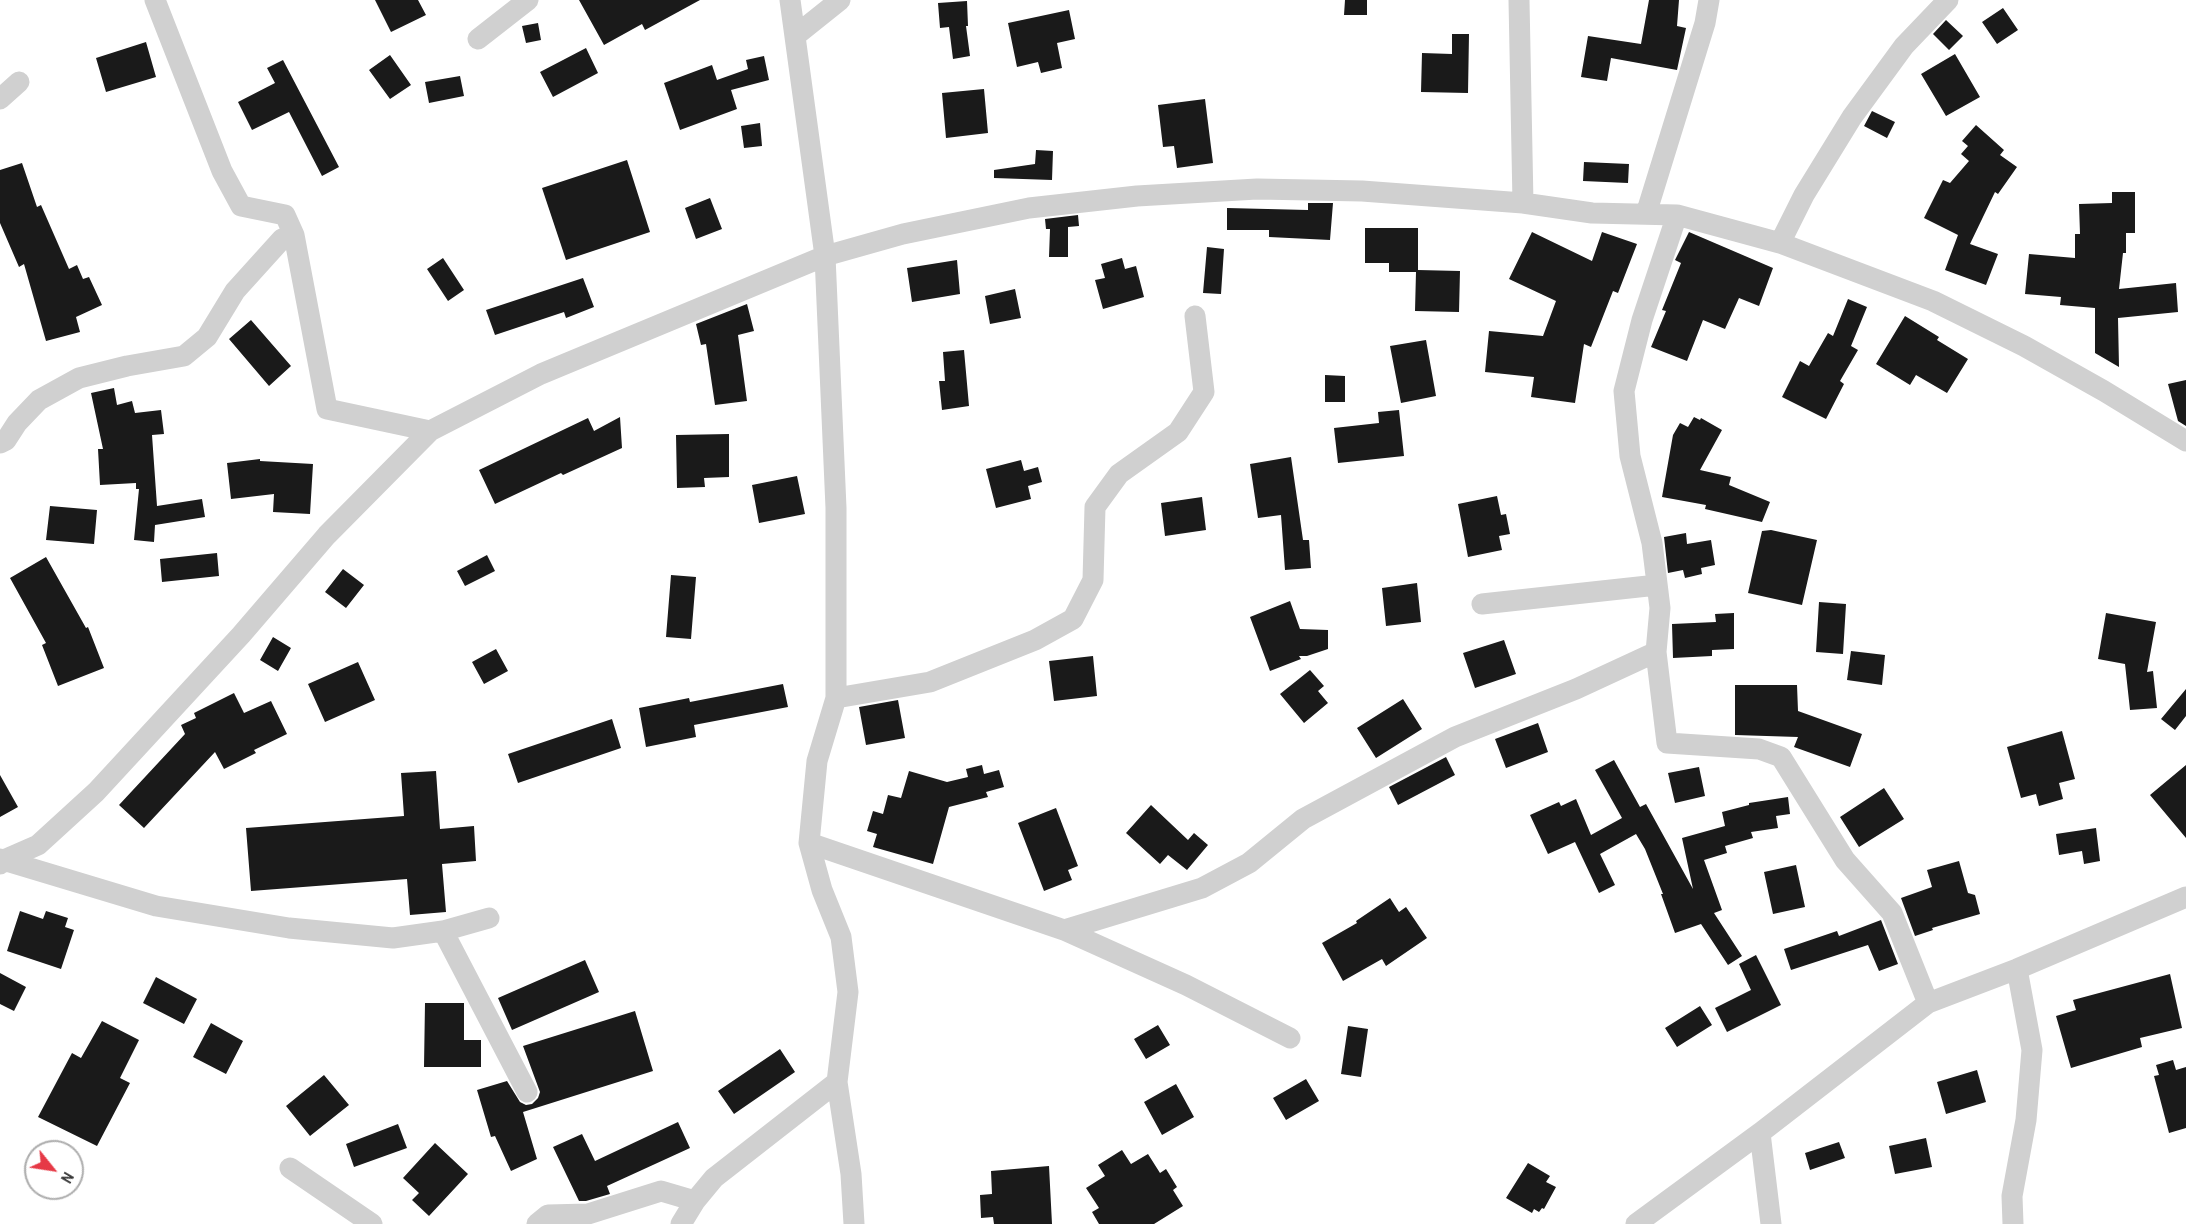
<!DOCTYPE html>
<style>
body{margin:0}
#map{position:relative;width:2186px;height:1224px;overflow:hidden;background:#fff;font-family:"Archivo Narrow",sans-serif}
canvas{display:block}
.north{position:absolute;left:24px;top:1140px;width:60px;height:60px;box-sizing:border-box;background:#fff;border:2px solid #adadad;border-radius:50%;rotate:120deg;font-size:16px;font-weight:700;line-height:24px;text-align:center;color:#333}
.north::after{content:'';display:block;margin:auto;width:21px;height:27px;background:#e63946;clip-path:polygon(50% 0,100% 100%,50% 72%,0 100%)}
</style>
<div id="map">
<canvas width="2186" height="1224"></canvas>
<div class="north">N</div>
</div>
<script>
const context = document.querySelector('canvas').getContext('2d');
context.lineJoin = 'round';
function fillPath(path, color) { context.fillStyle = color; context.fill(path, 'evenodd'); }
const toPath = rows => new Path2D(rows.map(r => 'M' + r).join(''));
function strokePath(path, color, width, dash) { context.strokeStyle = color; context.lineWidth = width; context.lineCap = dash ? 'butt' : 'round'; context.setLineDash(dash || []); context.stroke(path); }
const building = toPath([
 [375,0,418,0,426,15,391,32],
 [579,0,700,0,645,30,642,24,604,45],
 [1345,0,1367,0,1367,15,1344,15],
 [1649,0,1679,0,1677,26,1686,28,1677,70,1611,58,1607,81,1581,77,1588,36,1641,44],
 [967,1,968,26,966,26,970,56,953,59,949,27,940,28,938,3],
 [2003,8,2018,30,1997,44,1982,22],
 [1069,10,1075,39,1057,43,1062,68,1041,73,1038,62,1017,67,1008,23],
 [1946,20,1963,36,1949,50,1933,34],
 [538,23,541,40,526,43,522,26],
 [1452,34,1469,34,1468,93,1421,92,1422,53,1452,54],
 [146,42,156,77,106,92,96,58],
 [586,48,598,73,553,97,540,72],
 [1955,54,1980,97,1946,116,1921,74],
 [390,55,411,85,390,99,369,70],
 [764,56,769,80,731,90,737,109,680,130,664,83,712,65,717,80,748,69,746,60],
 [283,60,339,167,322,176,289,112,252,130,238,102,275,83,267,68],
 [460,76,464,96,429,103,425,82],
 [984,89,988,133,946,138,942,93],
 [1205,99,1213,163,1177,168,1174,146,1163,147,1158,105],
 [1872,111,1895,122,1887,138,1864,126],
 [760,123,762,146,744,148,741,126],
 [1976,125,2004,150,2000,155,2017,167,1998,194,1995,192,1970,244,1998,254,1986,285,1945,270,1958,235,1924,218,1943,180,1950,183,1969,161,1961,154,1968,146,1962,141],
 [1036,150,1053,151,1052,180,994,178,994,170,1035,164],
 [627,160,650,232,566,260,542,188],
 [1584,162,1629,164,1628,183,1583,181],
 [22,163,37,207,41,205,69,269,77,265,83,279,89,277,102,305,76,317,80,332,46,341,24,264,19,267,0,223,0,170],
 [2112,192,2135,192,2135,233,2126,233,2126,253,2123,253,2119,289,2176,283,2178,312,2118,318,2119,367,2095,353,2095,308,2060,305,2061,297,2025,294,2029,254,2075,258,2075,234,2080,234,2079,204,2112,203],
 [710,198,722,229,696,239,685,208],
 [1308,203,1333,203,1330,240,1269,237,1269,230,1227,230,1227,208,1308,210],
 [1078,215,1079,226,1068,227,1068,257,1049,257,1050,229,1046,229,1045,219],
 [1365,228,1418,228,1418,270,1460,271,1459,312,1415,311,1416,272,1389,272,1389,263,1365,263],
 [1532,232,1592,261,1602,232,1637,244,1618,293,1613,291,1591,347,1584,344,1575,403,1531,397,1534,377,1485,372,1489,331,1543,336,1556,301,1509,279],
 [1689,232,1773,268,1759,306,1739,298,1725,329,1703,320,1687,361,1651,347,1666,311,1662,310,1681,263,1675,260],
 [1207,247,1224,249,1221,294,1203,293],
 [443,258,464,290,448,301,427,269],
 [1122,258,1125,269,1136,266,1144,297,1103,309,1095,280,1105,278,1101,264],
 [957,260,960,294,912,302,907,268],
 [583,278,594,307,566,318,564,312,495,335,486,310],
 [1015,289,1021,318,990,324,985,296],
 [1848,299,1867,307,1851,346,1858,350,1840,381,1844,384,1826,419,1782,397,1800,361,1809,366,1828,333,1833,336],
 [747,304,754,331,738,335,747,401,715,405,706,344,701,345,696,324],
 [1905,316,1939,337,1937,340,1968,359,1947,393,1916,375,1910,385,1876,364],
 [251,320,291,366,269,386,229,339],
 [1426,340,1436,396,1401,403,1390,346],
 [964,350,969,406,942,410,939,381,945,381,943,352],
 [1325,375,1345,376,1345,402,1325,402],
 [2186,380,2186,426,2178,421,2168,384],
 [114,388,117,405,132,401,135,413,161,410,164,434,152,435,157,506,202,499,205,517,155,525,154,542,134,540,139,489,136,489,136,483,100,485,98,449,103,449,91,393],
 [1399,410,1404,456,1338,463,1334,428,1379,423,1378,412],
 [620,417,622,448,563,475,561,473,495,504,479,470,588,418,594,431],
 [1694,417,1700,420,1701,418,1722,430,1700,470,1731,477,1729,485,1770,502,1762,522,1705,509,1706,505,1662,497,1673,435,1680,423,1688,427],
 [729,434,729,477,704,478,705,487,677,488,676,435],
 [1291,457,1303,540,1309,540,1311,568,1285,570,1281,515,1258,518,1250,464],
 [260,459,260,461,313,464,310,514,273,512,274,494,231,499,227,463],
 [1021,460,1024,471,1038,467,1042,482,1028,486,1031,499,996,508,986,469],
 [797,476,805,514,759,523,752,485],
 [1497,496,1501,515,1506,514,1510,534,1499,536,1502,550,1468,557,1458,504],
 [1202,497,1206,530,1165,536,1161,503],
 [50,506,97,510,94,544,46,540],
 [1771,530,1817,540,1802,605,1748,593,1762,531],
 [1686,533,1687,544,1711,540,1715,565,1701,568,1702,574,1685,578,1683,570,1668,573,1664,537],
 [217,553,219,576,162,582,160,559],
 [487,555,495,571,465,586,457,571],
 [46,557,86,628,88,627,104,668,58,686,42,645,46,643,10,578],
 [343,569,364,585,346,608,325,592],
 [671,575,696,577,691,639,666,637],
 [1417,583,1421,622,1386,626,1382,588],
 [1290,601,1300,629,1328,630,1328,649,1307,656,1299,656,1301,659,1270,671,1250,617],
 [1819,602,1846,604,1843,654,1816,652],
 [1734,613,1734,649,1712,650,1712,656,1673,658,1672,624,1716,622,1715,614],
 [2106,613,2156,622,2147,672,2153,671,2157,708,2130,710,2125,664,2098,659],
 [273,637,291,648,278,671,260,660],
 [1504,640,1516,674,1475,688,1463,653],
 [496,649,508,671,484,684,472,662],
 [1851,651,1885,655,1882,685,1847,680],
 [1093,656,1097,696,1054,701,1049,661],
 [358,662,375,700,325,722,308,684],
 [1310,670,1324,686,1318,691,1328,703,1304,723,1280,694],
 [783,684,788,707,694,725,696,737,646,747,639,708,689,698,690,702],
 [1735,685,1797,685,1798,711,1862,734,1850,767,1794,747,1798,737,1735,735],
 [2186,689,2186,716,2175,730,2161,719],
 [234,693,244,713,271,701,287,734,254,750,256,753,224,769,215,752,144,828,119,805,185,734,181,725,196,718,194,713],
 [1403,699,1422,729,1376,758,1357,728],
 [898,700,905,738,866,745,859,707],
 [612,719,621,748,518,783,508,754],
 [1538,723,1548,752,1506,768,1495,739],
 [2062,731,2075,779,2059,783,2063,799,2039,806,2036,794,2021,798,2007,747],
 [1446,757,1455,775,1398,805,1389,787],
 [1614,760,1640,807,1646,804,1693,889,1682,838,1725,826,1722,812,1749,805,1749,803,1788,797,1790,814,1776,816,1778,828,1751,832,1753,838,1725,846,1727,853,1704,860,1722,910,1714,913,1742,956,1728,965,1701,924,1675,933,1661,894,1663,894,1645,849,1636,834,1600,854,1615,885,1599,893,1575,842,1548,854,1530,815,1559,802,1561,806,1576,799,1591,835,1622,818,1595,770],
 [982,765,984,774,999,770,1004,787,986,792,988,797,949,807,933,864,873,847,877,834,867,831,873,811,883,814,888,795,901,798,909,771,947,782,968,777,966,769],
 [2186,765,2186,838,2150,795],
 [1699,767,1705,796,1675,803,1668,773],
 [436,771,440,829,474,826,476,861,442,864,446,912,410,915,407,879,251,891,246,828,404,816,401,773],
 [0,775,18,807,0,817],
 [1884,788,1904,819,1859,847,1840,817],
 [1151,805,1188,840,1194,833,1208,845,1187,870,1168,855,1160,864,1126,833],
 [1056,808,1078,866,1068,870,1072,880,1044,891,1018,823],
 [2096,828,2100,861,2084,864,2082,851,2059,855,2056,834],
 [1959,861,1968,893,1975,895,1980,914,1932,928,1933,930,1915,936,1901,898,1932,887,1927,870],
 [1796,865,1805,907,1773,914,1764,872],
 [1390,898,1399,912,1406,907,1427,938,1386,966,1382,959,1343,981,1322,943,1357,923,1356,921],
 [20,911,43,919,46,911,68,918,65,927,74,930,61,969,7,951],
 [1881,920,1898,964,1879,971,1868,945,1791,970,1784,949,1837,931,1839,936],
 [1756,955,1781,1005,1727,1032,1715,1008,1751,990,1739,964],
 [585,960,599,992,512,1030,498,998],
 [0,973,26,987,14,1011,0,1004],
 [2170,974,2182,1028,2140,1038,2142,1047,2071,1068,2056,1016,2076,1010,2073,1000],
 [156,977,197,999,184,1024,143,1003],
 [425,1003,464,1003,464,1040,481,1040,481,1067,424,1067],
 [1700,1006,1712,1025,1677,1047,1665,1028],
 [635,1011,653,1071,523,1112,537,1159,511,1171,495,1136,491,1137,477,1090,507,1081,520,1102,526,1105,532,1104,538,1098,540,1092,523,1046],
 [102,1021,139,1040,120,1078,130,1083,97,1146,38,1117,72,1053,81,1058],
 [211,1023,243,1041,226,1074,193,1057],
 [1158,1025,1170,1045,1146,1059,1134,1039],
 [1348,1026,1368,1029,1361,1077,1341,1074],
 [780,1049,795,1072,734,1114,718,1091],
 [2173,1060,2176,1070,2186,1067,2186,1128,2169,1133,2154,1076,2159,1075,2156,1065],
 [1977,1070,1986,1102,1946,1114,1937,1082],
 [324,1075,349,1105,310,1136,286,1106],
 [1306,1079,1319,1101,1286,1120,1273,1098],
 [1176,1084,1194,1117,1162,1135,1144,1102],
 [678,1122,690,1148,607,1186,610,1194,586,1201,579,1201,553,1147,582,1134,595,1161],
 [398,1124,407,1148,354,1167,346,1144],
 [1926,1138,1932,1167,1895,1174,1889,1146],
 [1839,1142,1845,1158,1810,1170,1805,1153],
 [435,1143,468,1174,429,1216,412,1200,419,1193,403,1178],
 [1122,1150,1131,1164,1148,1154,1160,1173,1166,1169,1177,1187,1173,1190,1183,1206,1154,1224,1099,1224,1092,1212,1099,1208,1086,1188,1105,1176,1098,1165],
 [1528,1163,1550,1176,1546,1182,1556,1187,1544,1209,1542,1208,1539,1212,1534,1209,1532,1213,1506,1198],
 [1049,1166,1052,1224,994,1224,993,1217,981,1218,980,1195,992,1194,991,1171]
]);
const street = toPath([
 [155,0,222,171,241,206,285,215,294,235,327,409,430,431],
 [790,0,825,256,836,508,836,698,817,761,809,843,822,890,841,937,848,992,837,1082,851,1174,854,1224],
 [1519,0,1523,203],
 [795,36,840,0],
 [478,39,528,0],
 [0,99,19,82],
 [1646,214,1705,23,1709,0],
 [1677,215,1642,320,1624,391,1630,456,1652,543,1660,608,1656,652,1667,743,1759,749,1781,757,1845,860,1892,913,1928,1003],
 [1780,243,1804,195,1852,117,1904,46,1948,0],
 [0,443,6,440,17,423,39,400,79,378,127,366,184,356,207,337,235,291,282,239,294,235],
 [1482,604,1657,585],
 [836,698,930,682,1035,640,1073,619,1093,580,1095,507,1119,474,1178,432,1204,392,1195,316],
 [809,843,1064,930,1186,985,1290,1038],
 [0,859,156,906,289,928,393,938,443,931,489,918],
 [0,864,4,860,38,845,96,792,241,635,327,535,430,431,541,374,825,256,903,234,1029,208,1137,196,1257,189,1362,191,1523,203,1592,213,1677,215,1780,243,1933,301,2024,346,2104,391,2186,441],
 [1064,930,1202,888,1249,863,1303,819,1455,737,1576,689,1656,652],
 [443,931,527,1092],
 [1760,1133,1771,1224],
 [290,1168,372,1224],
 [537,1224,548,1215,588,1214,661,1191,695,1201],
 [681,1224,695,1201,714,1178,837,1082],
 [1636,1224,1760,1133,1928,1003,2017,969,2186,897],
 [2013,1224,2012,1196,2026,1120,2032,1050,2017,969]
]);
fillPath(building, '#1a1a1a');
strokePath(street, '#d0d0d0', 21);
</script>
